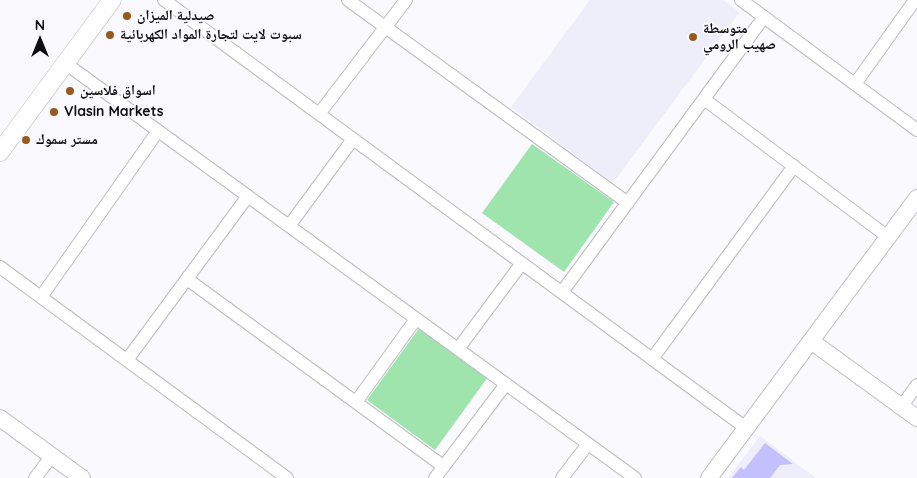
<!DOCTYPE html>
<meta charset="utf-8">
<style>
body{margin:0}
#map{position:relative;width:917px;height:478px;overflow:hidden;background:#faf9fe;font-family:Quicksand,sans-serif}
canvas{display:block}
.north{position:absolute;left:15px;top:15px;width:50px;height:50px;-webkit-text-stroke:4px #faf9fe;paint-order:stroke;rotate:0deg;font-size:14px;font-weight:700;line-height:20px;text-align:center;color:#0e0d0f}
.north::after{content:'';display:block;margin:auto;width:18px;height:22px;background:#0e0d0f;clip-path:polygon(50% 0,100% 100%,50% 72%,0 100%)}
</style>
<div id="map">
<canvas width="917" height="478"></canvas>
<div class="north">N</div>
</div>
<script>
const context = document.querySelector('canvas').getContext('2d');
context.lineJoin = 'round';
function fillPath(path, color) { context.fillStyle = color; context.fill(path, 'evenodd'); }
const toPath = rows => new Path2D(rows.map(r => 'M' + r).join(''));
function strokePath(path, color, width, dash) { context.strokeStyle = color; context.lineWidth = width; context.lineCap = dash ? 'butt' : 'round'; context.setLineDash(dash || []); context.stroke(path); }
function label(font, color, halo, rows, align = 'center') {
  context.font = font + ' Quicksand,"Noto Naskh Arabic",sans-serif'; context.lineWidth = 4; context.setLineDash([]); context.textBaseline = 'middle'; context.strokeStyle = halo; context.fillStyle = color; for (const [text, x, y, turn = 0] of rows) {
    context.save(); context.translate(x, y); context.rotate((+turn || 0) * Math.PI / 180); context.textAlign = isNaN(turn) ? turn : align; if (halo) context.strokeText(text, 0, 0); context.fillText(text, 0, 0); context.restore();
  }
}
const built = toPath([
 [590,0,723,0,740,12,613,183,511,107],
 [760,436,816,478,728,478]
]);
const green = toPath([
 [532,144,614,202,564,272,482,213],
 [420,327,488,377,435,450,367,400]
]);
const building = toPath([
 [765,443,793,464,780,465,770,478,732,478,741,467,744,470]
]);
const minor = toPath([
 [164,0,746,428],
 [348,0,628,203],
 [741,0,917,130],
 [65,63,635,478],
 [855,84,915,0],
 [704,99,888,237],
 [319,114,406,0],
 [289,226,353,139],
 [0,267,287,478],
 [187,279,443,466],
 [562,292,764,17],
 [41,297,158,131],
 [458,349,522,263],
 [652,359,794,166],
 [127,360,248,196],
 [356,402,416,319],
 [901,407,917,385],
 [35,478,52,456],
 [435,478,506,384],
 [562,478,588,444]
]);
const tertiary = toPath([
 [811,341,917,418],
 [0,418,82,478],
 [709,478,917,198]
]);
const secondary = toPath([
 [0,152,112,0]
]);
const markers = [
 [127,16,5,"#97591e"],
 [110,35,5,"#97591e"],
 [693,37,5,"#97591e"],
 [70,91,5,"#97591e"],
 [54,112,5,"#97591e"],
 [26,140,5,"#97591e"]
];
const poiNames = [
 ["صيدلية الميزان",137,16],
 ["متوسطة",703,29],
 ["صهيب الرومي",703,45],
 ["سبوت لايت لتجارة المواد الكهربائية",120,35],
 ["اسواق فلاسين",80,91],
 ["Vlasin Markets",64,112],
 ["مستر سموك",36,140]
];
fillPath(built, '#eeeefb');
fillPath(green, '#a0e4ad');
fillPath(building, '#c4bffd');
strokePath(minor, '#bcbcc1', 14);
strokePath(tertiary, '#bcbcc1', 18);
strokePath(secondary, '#bcbcc1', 19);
strokePath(minor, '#fff', 12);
strokePath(tertiary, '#fff', 16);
strokePath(secondary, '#fff', 18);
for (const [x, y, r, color] of markers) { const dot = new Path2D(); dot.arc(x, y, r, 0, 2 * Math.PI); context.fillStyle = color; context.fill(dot); strokePath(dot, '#faf9fe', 2); }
label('bold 14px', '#0e0d0f', '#faf9fe', poiNames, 'left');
</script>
